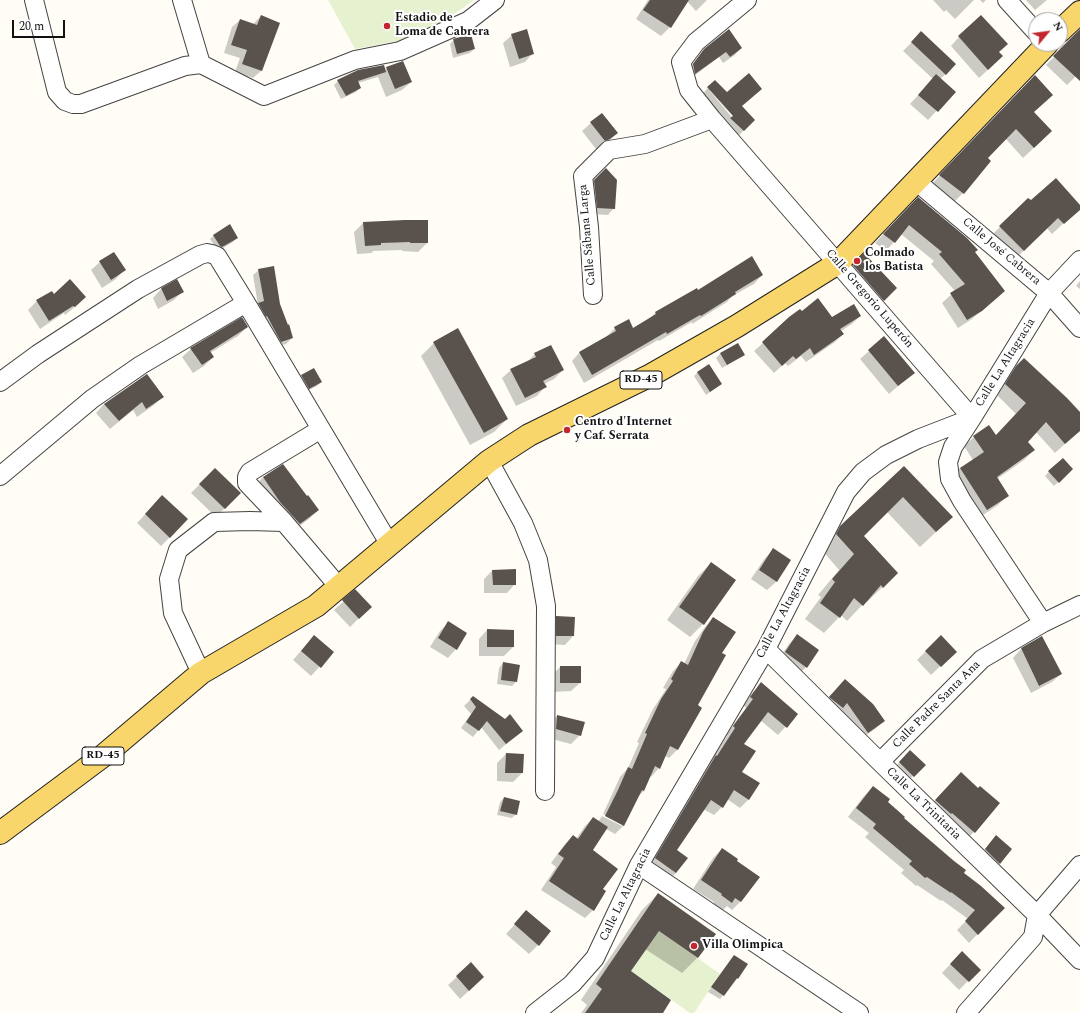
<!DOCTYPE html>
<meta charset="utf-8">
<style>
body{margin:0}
#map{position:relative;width:1080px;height:1013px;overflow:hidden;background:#fffdf5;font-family:Spectral,serif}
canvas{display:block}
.north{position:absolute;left:1028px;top:12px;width:40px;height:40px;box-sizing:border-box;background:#fff;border:1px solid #a0a0a0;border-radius:50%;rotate:61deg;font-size:11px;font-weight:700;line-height:16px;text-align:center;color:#111}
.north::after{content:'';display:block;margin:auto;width:14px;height:18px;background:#c4262e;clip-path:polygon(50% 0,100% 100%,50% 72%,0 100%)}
.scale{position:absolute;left:12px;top:20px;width:53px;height:18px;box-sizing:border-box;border:2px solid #111;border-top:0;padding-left:5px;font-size:12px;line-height:14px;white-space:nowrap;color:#111;-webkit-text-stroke:3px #fff;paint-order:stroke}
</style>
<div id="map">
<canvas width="1080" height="1013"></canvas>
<div class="north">N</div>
<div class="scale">20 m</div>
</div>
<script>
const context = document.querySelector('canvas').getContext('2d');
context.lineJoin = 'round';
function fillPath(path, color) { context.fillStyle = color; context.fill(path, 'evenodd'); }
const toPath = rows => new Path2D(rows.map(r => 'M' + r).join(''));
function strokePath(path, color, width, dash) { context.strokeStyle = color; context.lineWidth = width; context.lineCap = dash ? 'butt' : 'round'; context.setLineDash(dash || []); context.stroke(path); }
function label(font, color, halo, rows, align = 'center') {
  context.font = font + ' Spectral,serif'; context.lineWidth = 4; context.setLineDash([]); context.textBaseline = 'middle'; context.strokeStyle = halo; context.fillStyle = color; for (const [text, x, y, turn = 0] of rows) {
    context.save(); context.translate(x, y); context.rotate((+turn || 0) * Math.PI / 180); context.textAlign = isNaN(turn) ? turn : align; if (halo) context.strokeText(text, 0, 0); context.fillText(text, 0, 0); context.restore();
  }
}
const pitch = toPath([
 [328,0,474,0,454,14,407,39,355,49],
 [659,931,720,974,694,1013,690,1013,631,971]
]);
const shadow = toPath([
 [648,0,668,0,682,9,670,27,661,36,636,19],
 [686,0,707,0,696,11],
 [933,0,974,0,955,19,946,10,944,12],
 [980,0,986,0,983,3],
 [1026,0,1047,0,1035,10],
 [261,16,279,23,261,71,253,78,235,72,240,58,224,53,232,27,240,20,253,24],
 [1080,31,1080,72,1067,85,1046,65],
 [512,35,533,53,525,62,510,67,503,43],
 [959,37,993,65,979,78,951,46],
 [454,40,474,49,470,53,453,58,450,44],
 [913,41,946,74,940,79,954,92,928,120,910,104,933,79,903,51],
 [741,48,735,55,723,63,719,57,689,80,686,72,704,50],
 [402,62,411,82,402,90,386,97,378,77,358,83,360,88,356,92,341,99,334,85,338,81,384,70,386,68],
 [715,81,754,120,736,138,701,95],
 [711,90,737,119,735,121,710,91],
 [1025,86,1040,142,1023,158,1005,138,987,158,963,193,953,203,930,186],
 [591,123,616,133,608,142,600,148,596,149,582,131],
 [606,170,614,208,608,215,591,214,588,187],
 [1028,199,1031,202,1080,206,1080,208,1052,234,1047,228,1012,262,989,238],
 [910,207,974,252,1004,291,972,319,958,328,942,303,955,291,931,264,934,261,901,234,886,251,875,243],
 [405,221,427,243,418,252,402,251,402,250,373,251,372,253,357,254,354,232,363,223],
 [214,235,237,238,233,242,218,251,210,239],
 [864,255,896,288,875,308,845,275],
 [100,262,124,270,116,279,102,288,91,270],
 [259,270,279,304,292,338,286,344,275,347,253,310,258,305,253,275],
 [762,275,754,284,732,296,727,302,692,324,692,322,659,341,658,340,584,383,572,361,580,352,607,336,615,328,633,329,647,321,655,313,698,291],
 [177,281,182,292,174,300,158,309,153,298,161,289],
 [1080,281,1080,289,1076,286],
 [54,295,76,306,65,315,64,313,40,329,28,310,37,301],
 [801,312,831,318,860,316,852,324,841,331,843,334,835,342,806,362,801,356,788,366,785,363,774,373,754,351,763,343],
 [247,327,238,336,210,353,213,357,204,366,193,373,182,357,191,349],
 [884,338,913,373,889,394,860,359],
 [434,343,507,419,494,432,470,445,421,356],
 [737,344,743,354,739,358,722,368,716,358,720,354],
 [535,354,563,370,554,379,544,384,545,387,537,396,516,406,502,378,511,370,527,362],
 [1024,359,1080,414,1080,430,1055,453,1036,432,1027,442,1034,450,1024,460,997,479,1008,495,998,505,977,519,950,478,960,468,973,460,964,446,974,437,996,436,1016,414,996,394,1007,377],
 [698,372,721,384,706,395,694,376],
 [302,376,321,382,317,386,305,392,298,380],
 [162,397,154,405,137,417,133,410,110,429,96,413,104,404],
 [904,467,952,517,920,547,887,512,863,536,897,573,867,602,866,601,847,621,841,615,824,633,805,619,821,597,818,595,839,570,822,550,825,543],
 [215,469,240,493,216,517,191,493],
 [1072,469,1054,486,1045,476,1049,472],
 [263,477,318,510,309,519,291,532,255,486],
 [154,505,170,537,161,546,137,523],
 [774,549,790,560,776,582,767,590,751,579,765,558],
 [711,563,703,624,690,637,667,620,698,576],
 [492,571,515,584,507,593,484,593,484,579],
 [355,591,370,607,350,627,334,610],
 [557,617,574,618,573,636,565,645,548,644,548,626],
 [713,618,721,654,677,750,669,758,665,756,659,768,651,777,650,776,644,791,637,797,624,825,615,834,606,829,592,850,601,889,593,910,585,918,541,890,556,867,551,863,565,844,573,836,576,839,585,826,593,818,598,822,602,816,622,826,622,824,603,814,620,777,628,768,639,743,637,742,653,709,666,689,663,688,673,671,681,663,684,664,695,641,705,627],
 [448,623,456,649,448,658,430,647,440,631],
 [487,630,513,647,504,656,479,656,479,639],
 [797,635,806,667,797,676,777,661,789,644],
 [314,636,333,652,311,676,293,660],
 [1042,637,1061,674,1052,682,1031,693,1013,658,1021,649],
 [926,651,955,652,931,675,917,660],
 [503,663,516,682,512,686,497,684,499,668],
 [560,667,580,667,580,683,571,691,552,692,551,676],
 [845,680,884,721,875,729,859,740,821,706],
 [761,684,797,714,778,735,760,720,743,744,741,772,758,784,748,800,740,808,727,799,722,807,714,815,703,809,676,850,687,858,676,873,668,881,648,866,708,765,727,736,726,735,746,708,743,705,753,692],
 [473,697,522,731,499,750,481,727,473,737,461,728,471,714,464,706],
 [557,716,580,735,571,744,548,738,548,724],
 [910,751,924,765,904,785,891,771],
 [506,754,523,754,522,773,513,782,497,781,497,763],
 [953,782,974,832,966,840,927,809],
 [873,787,886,802,963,873,1003,908,969,943,957,930,968,919,942,900,941,901,917,885,916,886,901,873,904,870,865,837,869,833,848,817,864,796],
 [504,798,516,814,512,818,497,815,500,802],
 [996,837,1011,849,991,872,977,858],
 [722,849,736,861,741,901,732,910,727,906,723,910,713,904,714,902,693,889,713,858],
 [658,894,715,934,697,958,682,973,645,949,629,972,662,1013,581,1013,587,1005,581,1000,642,910],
 [526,912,538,945,529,954,506,934],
 [962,952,979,970,959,990,942,973],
 [734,956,738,978,720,999,708,992],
 [471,964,474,986,460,999,448,985]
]);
const building = toPath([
 [650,0,689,0,671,28,643,10],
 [261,15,280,23,262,71,242,64,247,50,231,45,240,19,257,25],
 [981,15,1008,44,999,52,1003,56,988,70,958,36],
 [527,29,534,54,519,59,511,34],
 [729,29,742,48,730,57,726,52,695,74,693,64,704,49],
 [1080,29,1080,81,1053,56],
 [921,31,956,64,946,75,911,42],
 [471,34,475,49,457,54,453,39],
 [403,61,412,82,395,89,386,67],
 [384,65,386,72,358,81,361,88,346,96,337,80,358,70],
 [749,73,762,89,742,106,755,120,744,131,730,118,733,116,707,87,715,80,727,92],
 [936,74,956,92,938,112,918,95],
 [1035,75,1053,95,1034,112,1052,131,1034,148,1016,129,988,158,991,161,964,194,939,175],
 [602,113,618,133,610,139,605,141,590,122],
 [606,168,617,180,615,209,597,208,594,180],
 [1056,178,1080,205,1080,210,1064,224,1058,218,1024,251,999,226,1028,198,1031,200],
 [918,197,967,238,978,250,975,252,1005,291,982,311,967,320,950,293,965,284,939,254,942,252,909,225,895,243,883,234],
 [405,220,428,220,428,243,410,243,410,242,381,243,381,245,365,246,363,222],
 [230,224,238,238,222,247,220,246,213,235],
 [114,252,126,270,111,280,99,261],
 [864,253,897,288,884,301,853,265],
 [752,256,763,275,735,292,736,294,701,316,700,315,667,334,666,332,592,375,579,352,616,331,614,327,629,319,633,328,656,314,655,312,697,288,698,290],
 [274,266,280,304,288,325,289,324,293,338,281,342,267,316,266,317,258,303,264,301,258,269],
 [70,279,86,297,75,307,73,306,49,321,36,300,52,291,54,294],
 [177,279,184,292,167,301,161,288],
 [818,298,832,317,854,304,861,316,840,329,844,334,814,355,810,348,796,359,793,356,782,366,762,342,789,317,800,309,802,311],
 [242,317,248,327,210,351,214,357,202,365,190,348],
 [458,328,508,419,484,433,433,342],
 [884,336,915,373,898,386,868,350],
 [738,343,745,355,727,365,720,353],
 [551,345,564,370,543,381,547,387,525,398,510,369,536,357,534,353],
 [1024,358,1067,398,1080,412,1080,431,1065,444,1046,422,1028,442,1035,450,997,477,1009,496,987,510,960,468,984,452,973,436,989,425,996,435,1026,403,1005,384,1016,366],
 [709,364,722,384,710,392,697,372],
 [314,368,322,382,309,389,301,375],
 [147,374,164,397,146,409,142,402,119,421,104,404],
 [1063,458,1073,469,1059,483,1048,471],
 [283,464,307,496,308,495,319,510,300,524,280,502,263,477],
 [904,466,953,517,936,532,903,497,864,536,898,573,883,588,881,585,863,606,854,598,840,618,820,603,835,582,832,579,854,554,836,534,840,526],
 [215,468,241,493,225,509,199,484],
 [162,495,188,519,170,538,145,514],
 [773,548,791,560,777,582,759,570],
 [711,562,736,580,704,625,679,607],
 [516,569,516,585,493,585,492,570],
 [355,589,372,607,359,619,342,600],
 [556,616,575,617,574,636,556,636],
 [713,617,736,632,722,653,726,655,698,705,702,708,678,750,670,746,660,769,655,766,644,791,642,790,624,826,605,816,618,790,628,767,632,769,647,734,645,733,661,699,673,681,671,679,681,661,688,665,703,632],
 [448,621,467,633,457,650,438,638],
 [487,629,514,630,514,647,487,647],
 [797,634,819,650,807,668,785,652],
 [314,635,334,652,321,668,301,651],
 [941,635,957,652,941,667,925,651],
 [1042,636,1062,674,1039,686,1021,648],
 [503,662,520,665,517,682,501,680],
 [560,666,581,666,581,683,560,683],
 [845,679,873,704,885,721,868,733,847,703,843,708,829,697],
 [761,682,798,714,787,728,768,712,744,744,756,751,742,772,760,783,749,800,734,790,723,808,711,800,677,850,688,858,676,873,655,858,716,755,717,756,735,728,733,726,753,699,750,697],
 [473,696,505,719,510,714,523,731,506,744,487,721,479,731,466,722,476,707,470,699],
 [557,715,585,722,581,736,556,729],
 [910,750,926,765,914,777,899,762],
 [506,753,524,754,523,773,505,773],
 [961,772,978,788,980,786,1000,803,975,833,952,813,951,814,935,800],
 [873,786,890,799,888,802,905,817,904,818,954,861,966,870,964,873,981,886,1005,908,978,935,965,921,975,910,951,892,951,893,927,877,925,878,909,864,912,861,873,828,876,824,856,808],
 [504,797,520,801,517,815,500,811],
 [593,817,608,827,593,850,618,869,603,889,606,891,594,911,549,881,564,858,558,854,573,835,578,839],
 [996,835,1012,849,1000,864,985,849],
 [722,848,738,859,737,861,760,877,741,902,735,898,732,903,721,895,722,894,701,880],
 [658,893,716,934,698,958,659,931,631,971,671,1000,663,1013,585,1013,602,989,596,984],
 [526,910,551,931,539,946,514,924],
 [962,951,981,970,969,982,950,964],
 [734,955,748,964,738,979,737,978,724,996,711,987],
 [471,962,484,977,469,991,456,976]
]);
const street = toPath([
 [34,0,57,92,65,101,73,104,81,104,185,66,201,64,264,96,355,60,400,51,468,21,495,0],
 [182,0,201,64],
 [747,0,696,42,681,62,689,90,712,119,972,418,953,447,948,462,950,479,962,501,1043,623],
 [1007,0,1036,32],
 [917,182,1049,293,1080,328],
 [593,295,589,227,583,176,609,150,645,144,712,119],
 [0,382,38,354,138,289,200,255,207,253,212,254,217,256,246,303,321,429,250,472,247,477,247,483,284,522,339,587],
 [321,429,390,545],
 [489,461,523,523,538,560,546,606,545,791],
 [0,476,92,399,141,365,246,303],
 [766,649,880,762,1037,915,1080,960],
 [201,673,173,613,169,579,178,550,214,522,250,521,284,522],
 [880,762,982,659,1043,623,1080,605],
 [639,865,859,1013],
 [535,1013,572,984,595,958,639,865,766,649,846,492,863,472,886,455,918,439,972,418,1049,293,1080,260],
 [966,1013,1033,937,1037,915,1080,865]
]);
const primary = toPath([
 [1060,31,1080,12],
 [0,833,103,756,201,673,316,606,489,461,529,435,651,375,737,326,838,263,1047,44]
]);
const markers = [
 [387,26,4,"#c4262e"],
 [857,261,4,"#c4262e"],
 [567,430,4,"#c4262e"],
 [694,946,4,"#c4262e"]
];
const shields = [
 [641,380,42],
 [103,756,42]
];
const shieldNames = [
 ["RD-45",641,380],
 ["RD-45",103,756]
];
const poiNames = [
 ["Estadio de",395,19],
 ["Loma de Cabrera",395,33],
 ["Colmado",865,254],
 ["los Batista",865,268],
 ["Centro d'Internet",575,423],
 ["y Caf. Serrata",575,437],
 ["Villa Olimpica",702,946]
];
const streetNames = [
 ["Calle Sábana Larga",588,235,-95],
 ["Calle José Cabrera",1001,252,40],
 ["Calle Gregorio Luperón",869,299,49],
 ["Calle La Altagracia",1006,363,-58],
 ["Calle La Altagracia",784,613,-62],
 ["Calle Padre Santa Ana",937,705,-45],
 ["Calle La Trinitaria",923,804,44],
 ["Calle La Altagracia",626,895,-64]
];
fillPath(pitch, '#e6f2cf');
fillPath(shadow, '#0003');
fillPath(building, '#5a524d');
strokePath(street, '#444', 20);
strokePath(primary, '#222', 24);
strokePath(street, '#fff', 18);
strokePath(primary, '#f9d66b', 22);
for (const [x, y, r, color] of markers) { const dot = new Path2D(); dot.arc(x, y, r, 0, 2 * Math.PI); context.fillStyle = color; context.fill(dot); strokePath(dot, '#fff', 1.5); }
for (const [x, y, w] of shields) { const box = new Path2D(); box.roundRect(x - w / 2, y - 9, w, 18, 3); context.fillStyle = '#fff'; context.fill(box); strokePath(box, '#111', 1); }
label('bold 11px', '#111', null, shieldNames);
label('bold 12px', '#111', '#fff', poiNames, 'left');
label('12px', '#111', '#fff', streetNames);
</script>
